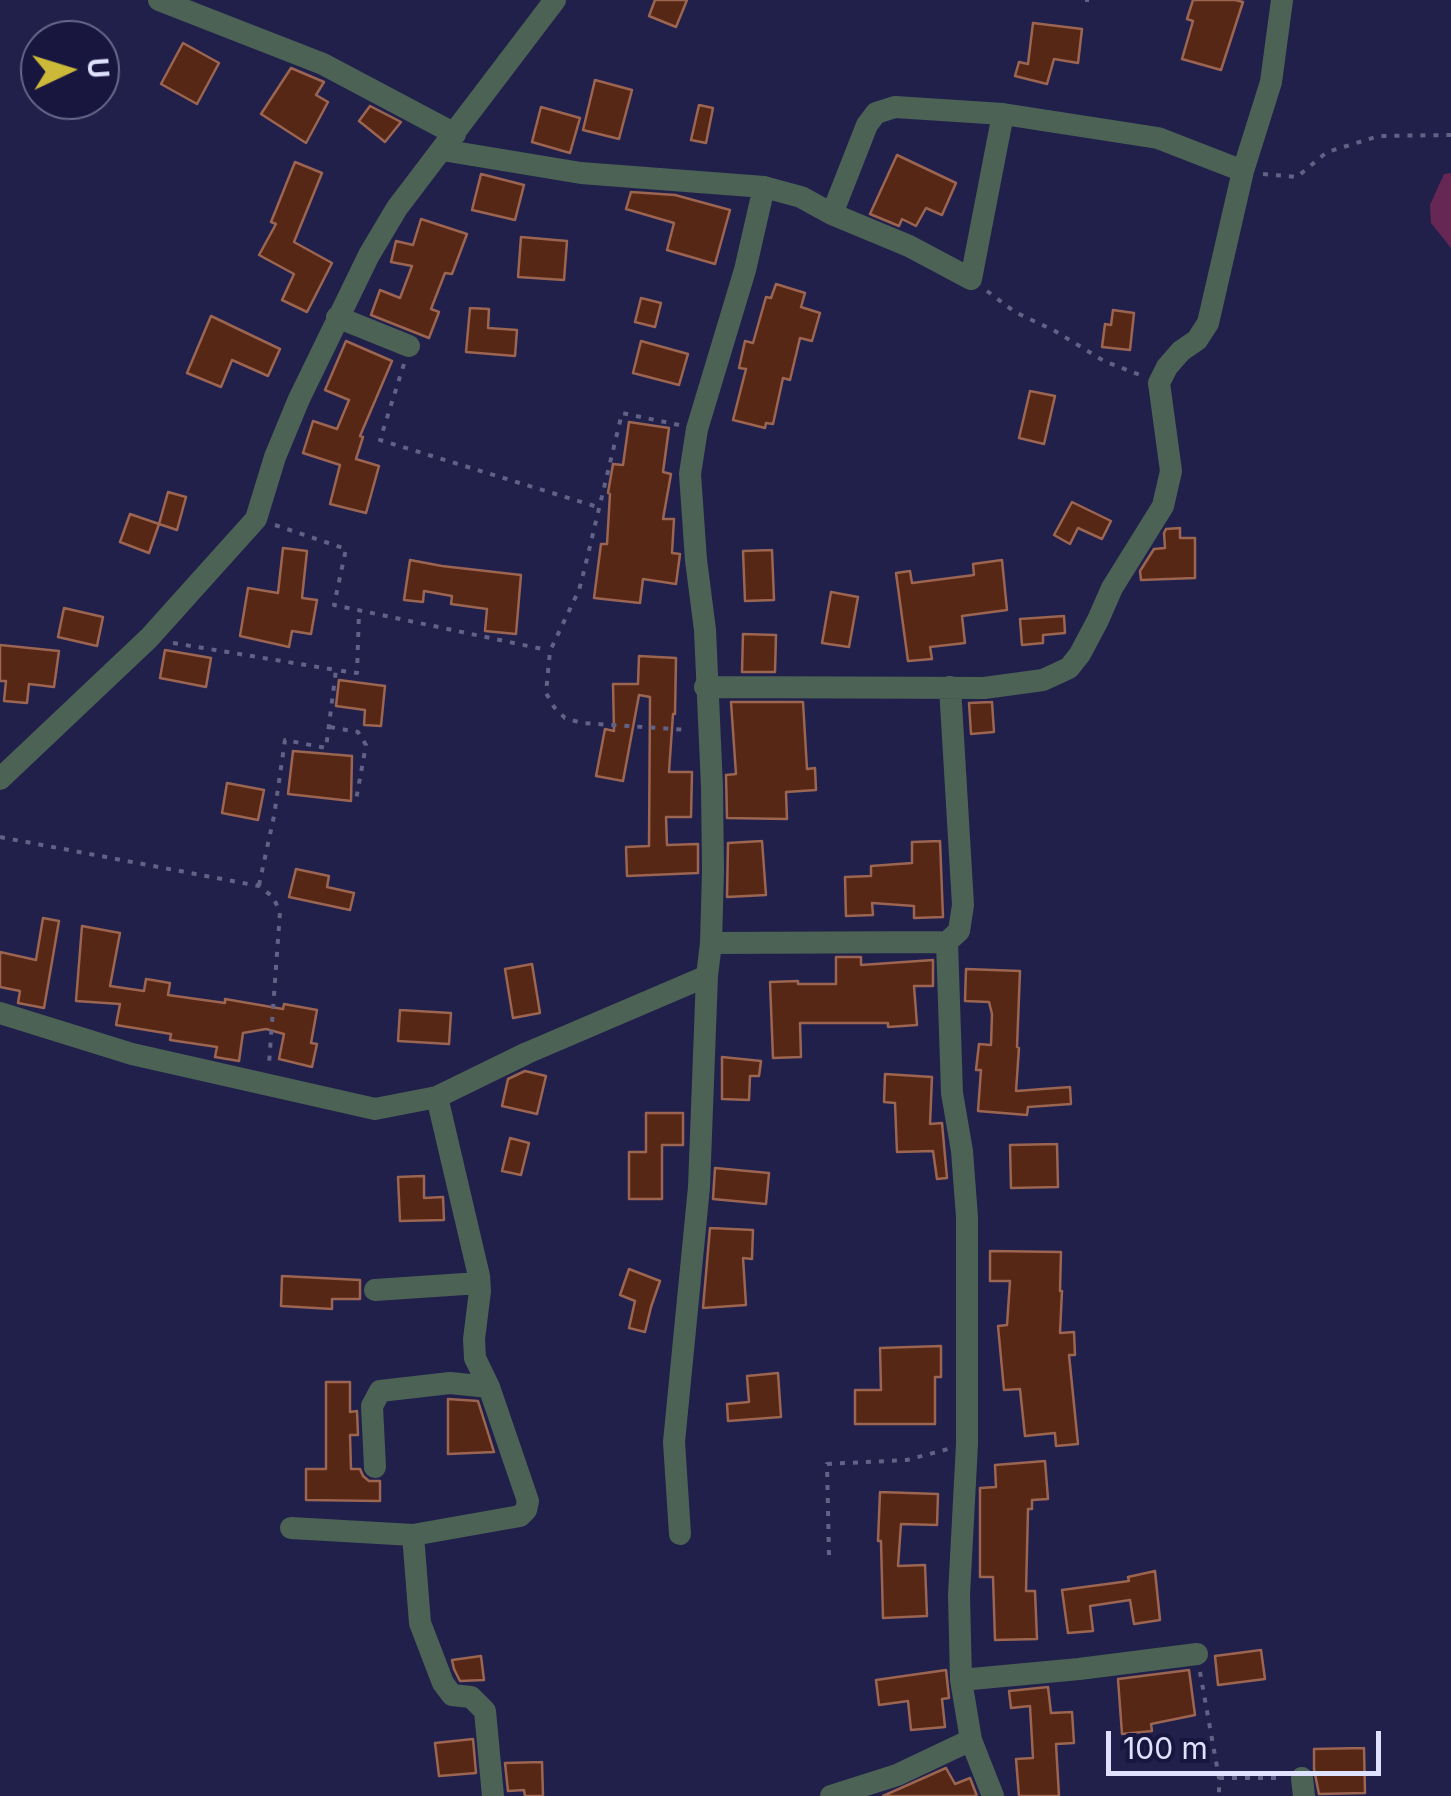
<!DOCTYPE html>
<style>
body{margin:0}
#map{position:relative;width:1451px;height:1796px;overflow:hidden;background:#21204a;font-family:Inter,sans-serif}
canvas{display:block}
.north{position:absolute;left:20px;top:20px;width:100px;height:100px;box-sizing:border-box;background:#18163f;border:2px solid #68688b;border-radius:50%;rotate:86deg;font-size:28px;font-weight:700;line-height:40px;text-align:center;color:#dfe2fe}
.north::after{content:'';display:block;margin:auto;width:35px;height:45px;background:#ccb939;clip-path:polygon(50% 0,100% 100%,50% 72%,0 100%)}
.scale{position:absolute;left:1106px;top:1731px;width:275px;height:45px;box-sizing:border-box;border:5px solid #dfe2fe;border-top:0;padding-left:12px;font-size:30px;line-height:35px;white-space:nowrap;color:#dfe2fe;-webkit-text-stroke:8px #18163f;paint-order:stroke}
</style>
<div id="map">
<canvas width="1451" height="1796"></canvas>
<div class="north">U</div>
<div class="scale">100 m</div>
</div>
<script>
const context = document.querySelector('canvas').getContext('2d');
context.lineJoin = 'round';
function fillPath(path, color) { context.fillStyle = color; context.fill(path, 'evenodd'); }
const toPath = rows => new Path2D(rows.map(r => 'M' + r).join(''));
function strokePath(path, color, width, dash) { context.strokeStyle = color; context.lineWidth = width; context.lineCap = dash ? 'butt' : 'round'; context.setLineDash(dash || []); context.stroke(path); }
const green = toPath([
 [1451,173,1451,248,1431,223,1430,205,1444,174]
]);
const building = toPath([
 [655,0,687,0,676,27,649,16,655,0],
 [1193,0,1235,0,1243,2,1221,70,1182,59,1193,21,1187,19,1193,0],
 [1033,23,1082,29,1078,63,1054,59,1047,84,1015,76,1019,62,1028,64,1033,23],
 [183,43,219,63,197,104,161,84,183,43],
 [291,68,324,82,316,95,328,102,306,143,261,114,291,68],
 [595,80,632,90,619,139,583,130,595,80],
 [699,105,713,108,706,143,691,140,699,105],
 [370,106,401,122,385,142,359,121,370,106],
 [541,107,580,118,570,153,532,142,541,107],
 [897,155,956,183,942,215,926,208,916,226,902,219,899,226,870,214,897,155],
 [295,162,322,173,294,242,332,263,307,312,282,300,294,274,259,255,276,224,271,222,295,162],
 [481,174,524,185,515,220,472,210,481,174],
 [631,192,675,195,730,210,715,264,667,250,674,223,626,209,631,192],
 [421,219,467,234,452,274,445,273,431,309,439,312,429,338,371,315,380,290,400,298,412,266,391,262,396,241,413,245,421,219],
 [521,237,567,241,564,280,518,277,521,237],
 [776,284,805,293,801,307,820,313,812,341,800,338,790,380,783,378,773,424,766,423,765,428,733,420,746,369,739,368,745,341,753,343,766,297,771,298,776,284],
 [641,298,661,303,655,327,635,322,641,298],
 [470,308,489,309,488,328,517,330,515,356,466,352,470,308],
 [1113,310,1134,313,1130,350,1102,347,1105,324,1111,325,1113,310],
 [211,316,280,349,268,376,232,360,221,387,187,373,211,316],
 [346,341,392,361,360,436,363,437,356,459,379,466,366,513,330,504,340,465,303,453,313,421,337,429,349,400,325,390,346,341],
 [641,341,688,354,679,385,633,373,641,341],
 [1030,391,1055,396,1044,444,1019,438,1030,391],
 [629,422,669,428,663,472,671,474,663,519,674,519,672,553,680,554,676,584,643,579,640,603,594,598,601,544,607,544,610,494,608,493,613,464,623,465,629,422],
 [168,492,186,497,177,530,159,524,168,492],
 [1072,502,1111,521,1102,539,1078,528,1070,544,1054,535,1072,502],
 [130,514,159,524,149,553,120,542,130,514],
 [1180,528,1180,538,1195,538,1195,578,1141,580,1140,571,1154,549,1165,548,1164,533,1166,529,1180,528],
 [283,548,307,551,302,598,317,600,311,634,292,631,289,647,240,636,248,588,278,593,283,548],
 [772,550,774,600,745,601,743,551,772,550],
 [410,560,442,566,521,575,516,634,485,631,487,609,451,604,452,596,424,591,423,602,404,600,410,560],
 [1002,560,1007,610,962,616,965,643,930,647,932,659,908,661,896,573,910,571,912,583,974,575,973,564,1002,560],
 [831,592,858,597,849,647,822,643,831,592],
 [64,608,103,617,97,646,58,637,64,608],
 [1064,616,1065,633,1043,635,1043,643,1022,645,1020,619,1064,616],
 [743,634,776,635,775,672,742,672,743,634],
 [0,645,59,651,54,687,29,684,27,703,4,701,6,681,0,681,0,645],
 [165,650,211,658,206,687,160,678,165,650],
 [639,656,676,658,675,714,673,714,669,772,692,772,691,817,666,817,667,845,698,844,698,873,627,876,626,847,649,846,650,697,639,695,623,781,596,776,605,729,614,731,613,684,638,684,639,656],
 [339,680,385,686,381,726,364,725,365,710,336,706,339,680],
 [731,702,803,702,807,769,815,768,816,790,786,792,787,819,727,818,726,775,736,774,731,702],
 [992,702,994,732,971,734,969,703,992,702],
 [293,751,352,756,351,801,288,794,293,751],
 [227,783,264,790,258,820,222,813,227,783],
 [762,841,766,895,727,897,728,843,762,841],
 [940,841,943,917,914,918,914,906,872,903,873,915,846,916,845,877,871,876,871,866,912,863,912,842,940,841],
 [296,869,329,876,327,887,354,893,350,910,289,897,296,869],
 [43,918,59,921,44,1008,18,1003,20,991,0,987,0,952,36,960,43,918],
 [82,926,120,933,110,986,144,991,146,979,170,983,168,995,225,1003,225,999,283,1009,284,1004,317,1010,311,1043,317,1044,312,1067,279,1059,284,1034,266,1029,243,1033,239,1061,215,1057,217,1047,170,1040,171,1034,116,1025,120,1004,76,1001,82,926],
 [836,957,861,957,861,965,933,960,933,986,914,986,917,1025,888,1027,888,1023,800,1023,801,1057,773,1058,770,982,798,981,798,984,836,984,836,957],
 [532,964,540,1013,513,1018,505,969,532,964],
 [966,969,1020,971,1017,1047,1019,1048,1016,1091,1070,1087,1071,1104,1028,1107,1027,1115,978,1111,981,1070,976,1070,979,1044,991,1045,992,1014,989,1002,965,1001,966,969],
 [400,1010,451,1013,449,1044,398,1041,400,1010],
 [722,1057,761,1061,759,1076,750,1076,749,1100,722,1099,722,1057],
 [525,1071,546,1076,537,1114,502,1106,508,1079,525,1071],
 [885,1074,932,1077,930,1124,942,1123,947,1178,937,1179,933,1151,897,1152,895,1103,884,1102,885,1074],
 [646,1113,683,1113,683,1145,662,1145,662,1199,629,1199,629,1152,646,1152,646,1113],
 [510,1138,529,1143,521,1175,502,1171,510,1138],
 [1057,1144,1058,1187,1011,1188,1010,1145,1057,1144],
 [715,1168,769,1173,766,1204,713,1199,715,1168],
 [424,1176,424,1198,443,1197,444,1220,400,1221,398,1177,424,1176],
 [710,1228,753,1230,752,1259,743,1258,746,1305,703,1308,710,1228],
 [990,1251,1061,1252,1060,1291,1062,1291,1060,1333,1074,1332,1075,1355,1069,1355,1078,1444,1056,1446,1055,1433,1025,1436,1020,1389,1004,1390,998,1326,1007,1325,1010,1281,990,1281,990,1251],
 [629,1269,660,1281,651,1307,645,1332,629,1328,635,1301,620,1295,629,1269],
 [282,1276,360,1280,360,1299,332,1299,332,1309,281,1306,282,1276],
 [941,1346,941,1377,935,1377,935,1424,855,1424,855,1390,881,1390,880,1348,941,1346],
 [778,1373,781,1417,728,1421,727,1404,749,1402,747,1376,778,1373],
 [326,1382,350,1382,350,1412,357,1411,358,1435,350,1435,351,1469,360,1469,363,1476,369,1481,380,1481,380,1501,306,1500,306,1469,326,1469,326,1382],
 [448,1399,478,1401,494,1452,448,1454,448,1399],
 [1045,1461,1048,1499,1032,1500,1032,1509,1028,1509,1026,1591,1035,1591,1037,1639,995,1640,993,1577,980,1577,980,1488,996,1487,995,1465,1045,1461],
 [880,1492,938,1494,937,1525,901,1524,898,1566,925,1565,927,1616,883,1618,881,1541,878,1541,880,1492],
 [1155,1571,1160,1620,1134,1624,1130,1600,1090,1606,1093,1631,1068,1633,1062,1590,1129,1581,1128,1577,1155,1571],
 [1261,1650,1265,1679,1218,1685,1215,1656,1261,1650],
 [481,1656,484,1680,460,1681,454,1669,452,1660,481,1656],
 [946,1670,949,1698,942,1699,945,1727,911,1730,908,1701,879,1705,876,1680,946,1670],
 [1189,1670,1195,1715,1151,1724,1152,1731,1122,1734,1118,1679,1189,1670],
 [1048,1687,1051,1713,1072,1712,1074,1743,1056,1744,1059,1796,1019,1796,1016,1759,1033,1758,1030,1706,1011,1708,1009,1691,1048,1687],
 [473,1739,476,1773,439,1776,435,1743,473,1739],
 [1364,1748,1365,1793,1319,1794,1314,1769,1314,1749,1364,1748],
 [542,1762,543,1796,525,1796,524,1790,508,1791,505,1763,542,1762],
 [946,1768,955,1784,970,1778,977,1796,883,1796,946,1768]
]);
const path = toPath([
 [1087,2,1087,0],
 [1263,174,1297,177,1327,152,1379,136,1451,135],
 [987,291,1015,312,1055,331,1104,361,1140,375],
 [404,364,380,440,601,508],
 [679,425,622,413,584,571,579,590,550,651,546,693,554,707,565,718,582,723,689,730],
 [275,525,346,549,334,605,547,650],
 [173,643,336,670],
 [330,727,358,732,366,745,356,800],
 [0,837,259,886,273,897,280,912,269,1064],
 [259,885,274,816,285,740,326,748,336,670,357,673,359,612],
 [829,1555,827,1464,907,1460,948,1449],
 [1200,1672,1219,1778,1219,1796],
 [1219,1778,1284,1778]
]);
const minor = toPath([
 [159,0,323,64,455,134],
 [764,187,801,197,832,214,909,246,971,279,1003,114],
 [832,214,867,125,876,113,895,107,1003,114,1158,138,1243,171],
 [337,317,409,346],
 [705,687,984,688,1043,680,1069,668,1080,654,1098,620,1112,588,1163,506,1171,471,1159,383,1167,367,1181,351,1197,340,1208,323,1243,171,1271,82,1282,0],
 [0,779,149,638,256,519,275,457,299,399,369,255,397,208,555,0],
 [947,942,959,931,963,905,950,687],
 [711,943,947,942,952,1093,962,1151,967,1217,967,1444,959,1595,961,1680,971,1740,993,1796],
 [0,1013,132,1054,375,1109,437,1097,527,1053,707,976,711,943,713,871,712,787,705,630,696,560,690,474,697,429,745,270,764,187,581,173,442,150],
 [437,1097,479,1276,480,1291,474,1339,475,1358,489,1387,528,1501,526,1510,520,1516,413,1535,420,1623,443,1683,452,1695,471,1697,485,1711,493,1796],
 [375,1290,479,1283],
 [375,1467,372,1406,380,1391,450,1383,489,1387],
 [291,1528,413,1535],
 [680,1534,674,1442,699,1187,707,976],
 [961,1680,1079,1669,1197,1654],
 [1302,1778,1304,1796],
 [831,1796,897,1775,971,1740]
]);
fillPath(green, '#672754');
fillPath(building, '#572715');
strokePath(building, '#9b6551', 2.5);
strokePath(path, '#626287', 4, [5, 8]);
strokePath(minor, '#4b6255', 22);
</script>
